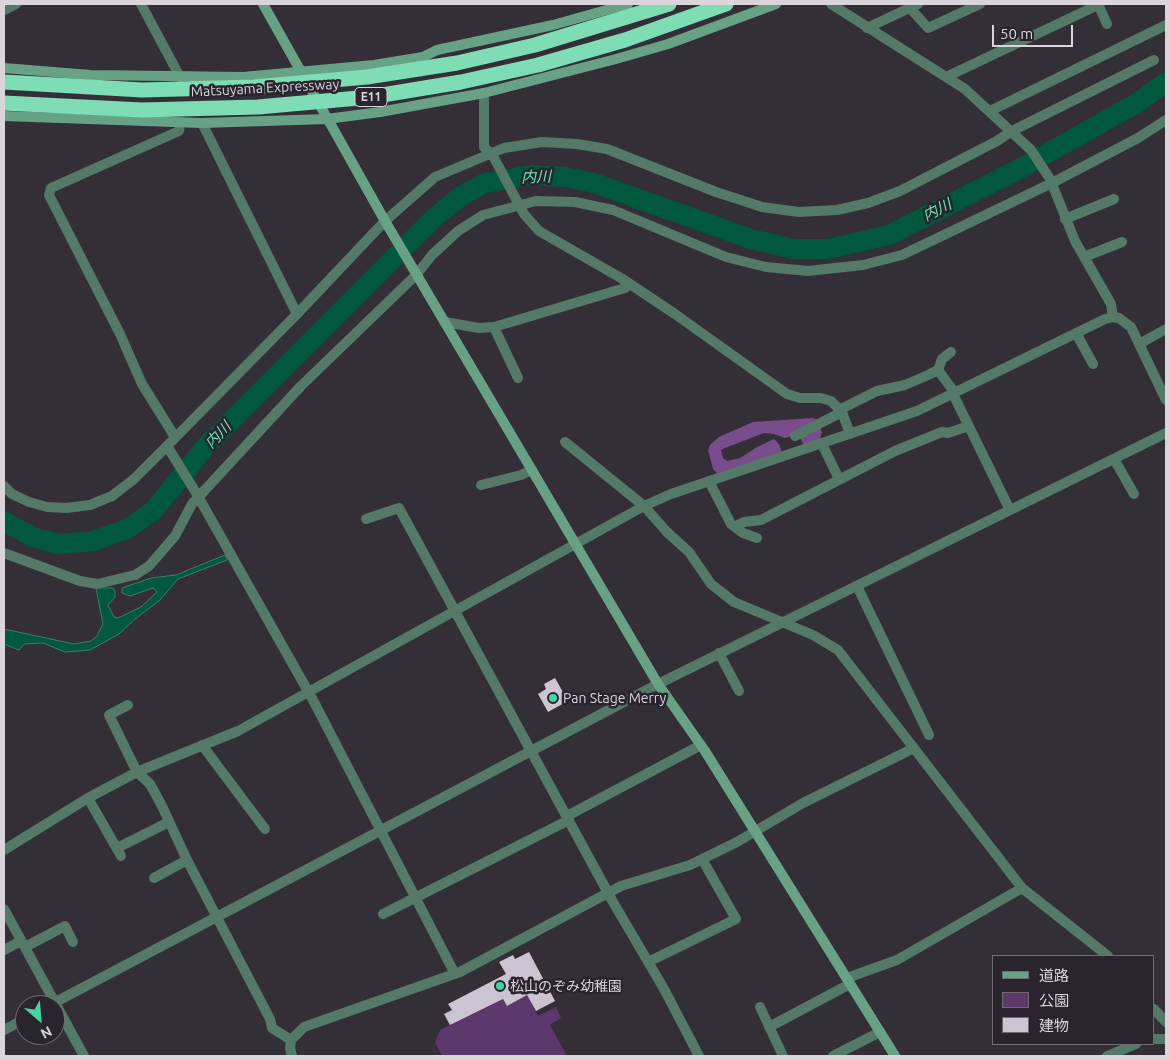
<!DOCTYPE html>
<meta charset="utf-8">
<style>
body{margin:0}
#map{position:relative;width:1170px;height:1060px;overflow:hidden;background:#342e37;font-family:Ubuntu,"Noto Sans JP",sans-serif}
canvas{display:block}
.frame{position:absolute;inset:0;border:5px solid #d9d5db;pointer-events:none}
.legend{position:absolute;left:992px;top:955px;width:162px;height:90px;box-sizing:border-box;background:#2a242d;border:1px solid #706b73;margin:0;padding:6px 9px;list-style:none;font-size:15px;color:#d9d5db}
.legend li{display:flex;align-items:center;gap:10px;height:25px}
.legend b{width:25px;border:1px solid #706b73}
.north{position:absolute;left:15px;top:995px;width:50px;height:50px;box-sizing:border-box;background:#2a242d;border:1px solid #706b73;border-radius:50%;rotate:153deg;font-size:14px;font-weight:700;line-height:20px;text-align:center;color:#d9d5db}
.north::after{content:'';display:block;margin:auto;width:18px;height:22px;background:#44d49f;clip-path:polygon(50% 0,100% 100%,50% 72%,0 100%)}
.scale{position:absolute;left:992px;top:25px;width:81px;height:22px;box-sizing:border-box;border:2px solid #d9d5db;border-top:0;padding-left:6px;font-size:15px;line-height:18px;white-space:nowrap;color:#d9d5db;-webkit-text-stroke:4px #2a242d;paint-order:stroke}
</style>
<div id="map">
<canvas width="1170" height="1060"></canvas>
<div class="frame"></div>
<ul class="legend">
<li><b style="height:6px;background:#67a287"></b>道路</li>
<li><b style="height:14px;background:#5b376b"></b>公園</li>
<li><b style="height:14px;background:#ccc4d0"></b>建物</li>
</ul>
<div class="north">N</div>
<div class="scale">50 m</div>
</div>
<script>
const context = document.querySelector('canvas').getContext('2d');
context.lineJoin = 'round';
function fillPath(path, color) { context.fillStyle = color; context.fill(path, 'evenodd'); }
const toPath = rows => new Path2D(rows.map(r => 'M' + r).join(''));
function strokePath(path, color, width, dash) { context.strokeStyle = color; context.lineWidth = width; context.lineCap = dash ? 'butt' : 'round'; context.setLineDash(dash || []); context.stroke(path); }
function label(font, color, halo, rows, align = 'center') {
  context.font = font + ' Ubuntu,"Noto Sans JP",sans-serif'; context.lineWidth = 5; context.setLineDash([]); context.textBaseline = 'middle'; context.strokeStyle = halo; context.fillStyle = color; for (const [text, x, y, turn = 0] of rows) {
    context.save(); context.translate(x, y); context.rotate((+turn || 0) * Math.PI / 180); context.textAlign = isNaN(turn) ? turn : align; if (halo) context.strokeText(text, 0, 0); context.fillText(text, 0, 0); context.restore();
  }
}
const green = toPath([
 [527,995,538,1016,556,1007,561,1018,550,1025,567,1056,442,1056,435,1042,440,1030,503,999,507,1006]
]);
const forest = toPath([
 [813,418,817,420,822,432,820,439,804,445,800,438,792,436,785,438,774,434,764,433,725,448,721,450,723,458,727,461,740,458,757,447,774,439,779,444,782,453,717,473,713,469,708,450,710,445,719,437,753,422]
]);
const water = toPath([
 [225,555,227,560,178,579,160,600,135,619,119,634,90,650,65,652,43,643,24,644,19,650,4,644,4,629,74,644,91,641,97,636,103,624,96,588,113,588,115,591,115,597,108,605,114,617,118,618,141,607,157,592,153,588,130,596,122,593,122,588,151,578,176,575,225,555]
]);
const river = toPath([
 [4,521,32,537,59,544,93,541,127,529,153,511,206,446,435,217,461,196,485,183,531,175,565,177,594,183,751,239,794,249,828,249,889,235,1021,168,1137,103,1166,82]
]);
const building = toPath([
 [555,678,568,701,548,712,538,694,546,689,544,684],
 [529,952,555,1001,536,1011,527,995,507,1006,503,999,450,1025,444,1014,452,1010,448,1004,506,974,499,962,513,955,515,959]
]);
const street = toPath([
 [141,4,180,77],
 [831,4,965,89,1031,150,1050,179,1075,241,1111,304,1113,317],
 [1098,4,1107,24],
 [910,8,928,28,980,4],
 [4,10,16,4],
 [867,28,918,4],
 [946,77,1100,4],
 [484,93,484,147,493,156,524,214,539,231,621,278,675,314,787,394,800,398,821,398,831,401,842,412,850,434],
 [990,111,1166,25],
 [202,123,297,314,167,446,195,491,313,700,455,974],
 [1065,219,1114,199],
 [1084,257,1122,242],
 [297,314,385,221,435,177,504,148,542,142,577,144,607,149,716,192,762,207,799,212,837,210,868,203,900,191,997,141,1012,131,1154,60],
 [445,322,479,328,494,327,625,288,630,284],
 [494,327,518,378],
 [1076,333,1093,364],
 [1139,344,1166,329],
 [938,370,955,393],
 [953,394,1010,510],
 [841,409,877,391,905,385,928,375,938,370,942,359,951,352],
 [795,436,842,412],
 [175,437,142,384,120,334,49,195,51,188,179,131,180,123],
 [565,442,644,506,667,532,689,552,711,584,734,602,813,635,838,650,1022,888,1108,956],
 [822,444,839,479],
 [1114,459,1134,494],
 [709,481,731,524,743,533,757,538],
 [481,485,521,475,532,470],
 [4,486,12,494,29,502,47,507,66,508,90,505,112,496,134,479,167,446],
 [366,519,399,508,613,902,664,989,699,1056],
 [736,526,744,522,761,520,895,451,942,432,948,433,969,426],
 [4,553,80,581,97,584,135,575,149,566,175,536,192,504,301,386,417,274,432,255,458,231,483,215,536,201,575,202,613,210,726,257,766,267,808,271,863,265,902,255,948,233,1052,183,1138,138,1166,120],
 [857,586,929,735],
 [719,653,739,691],
 [128,705,109,715,137,772,150,784,162,806,187,860,270,1019,272,1028,291,1040],
 [202,745,265,829],
 [88,798,121,856],
 [567,816,701,745],
 [117,848,169,822],
 [4,850,88,798,137,772,238,731,644,506,671,494,917,411,1105,319,1113,317,1119,318,1131,327,1166,400],
 [154,878,187,860],
 [4,909,84,1056],
 [383,914,569,820],
 [25,947,65,926,73,942],
 [4,950,21,941],
 [648,962,736,919,702,859],
 [847,978,897,960,1022,888],
 [50,1005,658,684,1166,433],
 [760,1007,783,1056],
 [1154,1009,1166,1022],
 [769,1027,850,984],
 [4,1030,25,1019],
 [1154,1039,1166,1039],
 [292,1056,290,1048,291,1040,304,1027,460,972,621,886,690,865,737,842,803,803,914,748],
 [833,1056,880,1032],
 [1107,1056,1136,1044]
]);
const secondary = toPath([
 [263,4,385,221,658,684,705,751,895,1056],
 [4,68,91,75,243,77,374,65,423,57,437,50,553,25,628,4],
 [4,116,202,123,327,119,380,112,484,93,616,59,668,44,776,4]
]);
const highwayBridge = toPath([
 [4,82,142,90,254,87,367,77,457,63,535,45,669,4],
 [4,103,142,110,258,107,370,97,461,82,538,65,625,40,726,4]
]);
const markers = [
 [553,698,5,"#44d49f"],
 [500,986,5,"#44d49f"]
];
const shields = [
 [371,97,32]
];
const shieldNames = [
 ["E11",371,97]
];
const streetNames = [
 ["Matsuyama Expressway",265,88,-3]
];
const poiNames = [
 ["Pan Stage Merry",563,698],
 ["松山のぞみ幼稚園",510,986]
];
const waterNames = [
 ["内川",536,177,-2],
 ["内川",937,210,-27],
 ["内川",218,435,-46]
];
fillPath(green, '#5b376b');
fillPath(forest, '#794d8b');
fillPath(water, '#00583e');
strokePath(water, '#417e6d', 1);
strokePath(river, '#00583e', 20);
fillPath(building, '#ccc4d0');
strokePath(street, '#557968', 10);
strokePath(secondary, '#67a287', 10);
strokePath(highwayBridge, '#7eddb5', 15);
for (const [x, y, r, color] of markers) { const dot = new Path2D(); dot.arc(x, y, r, 0, 2 * Math.PI); context.fillStyle = color; context.fill(dot); strokePath(dot, '#2a242d', 2); }
for (const [x, y, w] of shields) { const box = new Path2D(); box.roundRect(x - w / 2, y - 9.5, w, 19, 4); context.fillStyle = '#2a242d'; context.fill(box); strokePath(box, '#d9d5db', 1); }
label('bold 12px', '#d9d5db', null, shieldNames);
label('14px', '#d9d5db', '#2a242d', streetNames);
label('14px', '#d9d5db', '#2a242d', poiNames, 'left');
label('italic 15px', '#67eab6', '#2a242d', waterNames);
</script>
